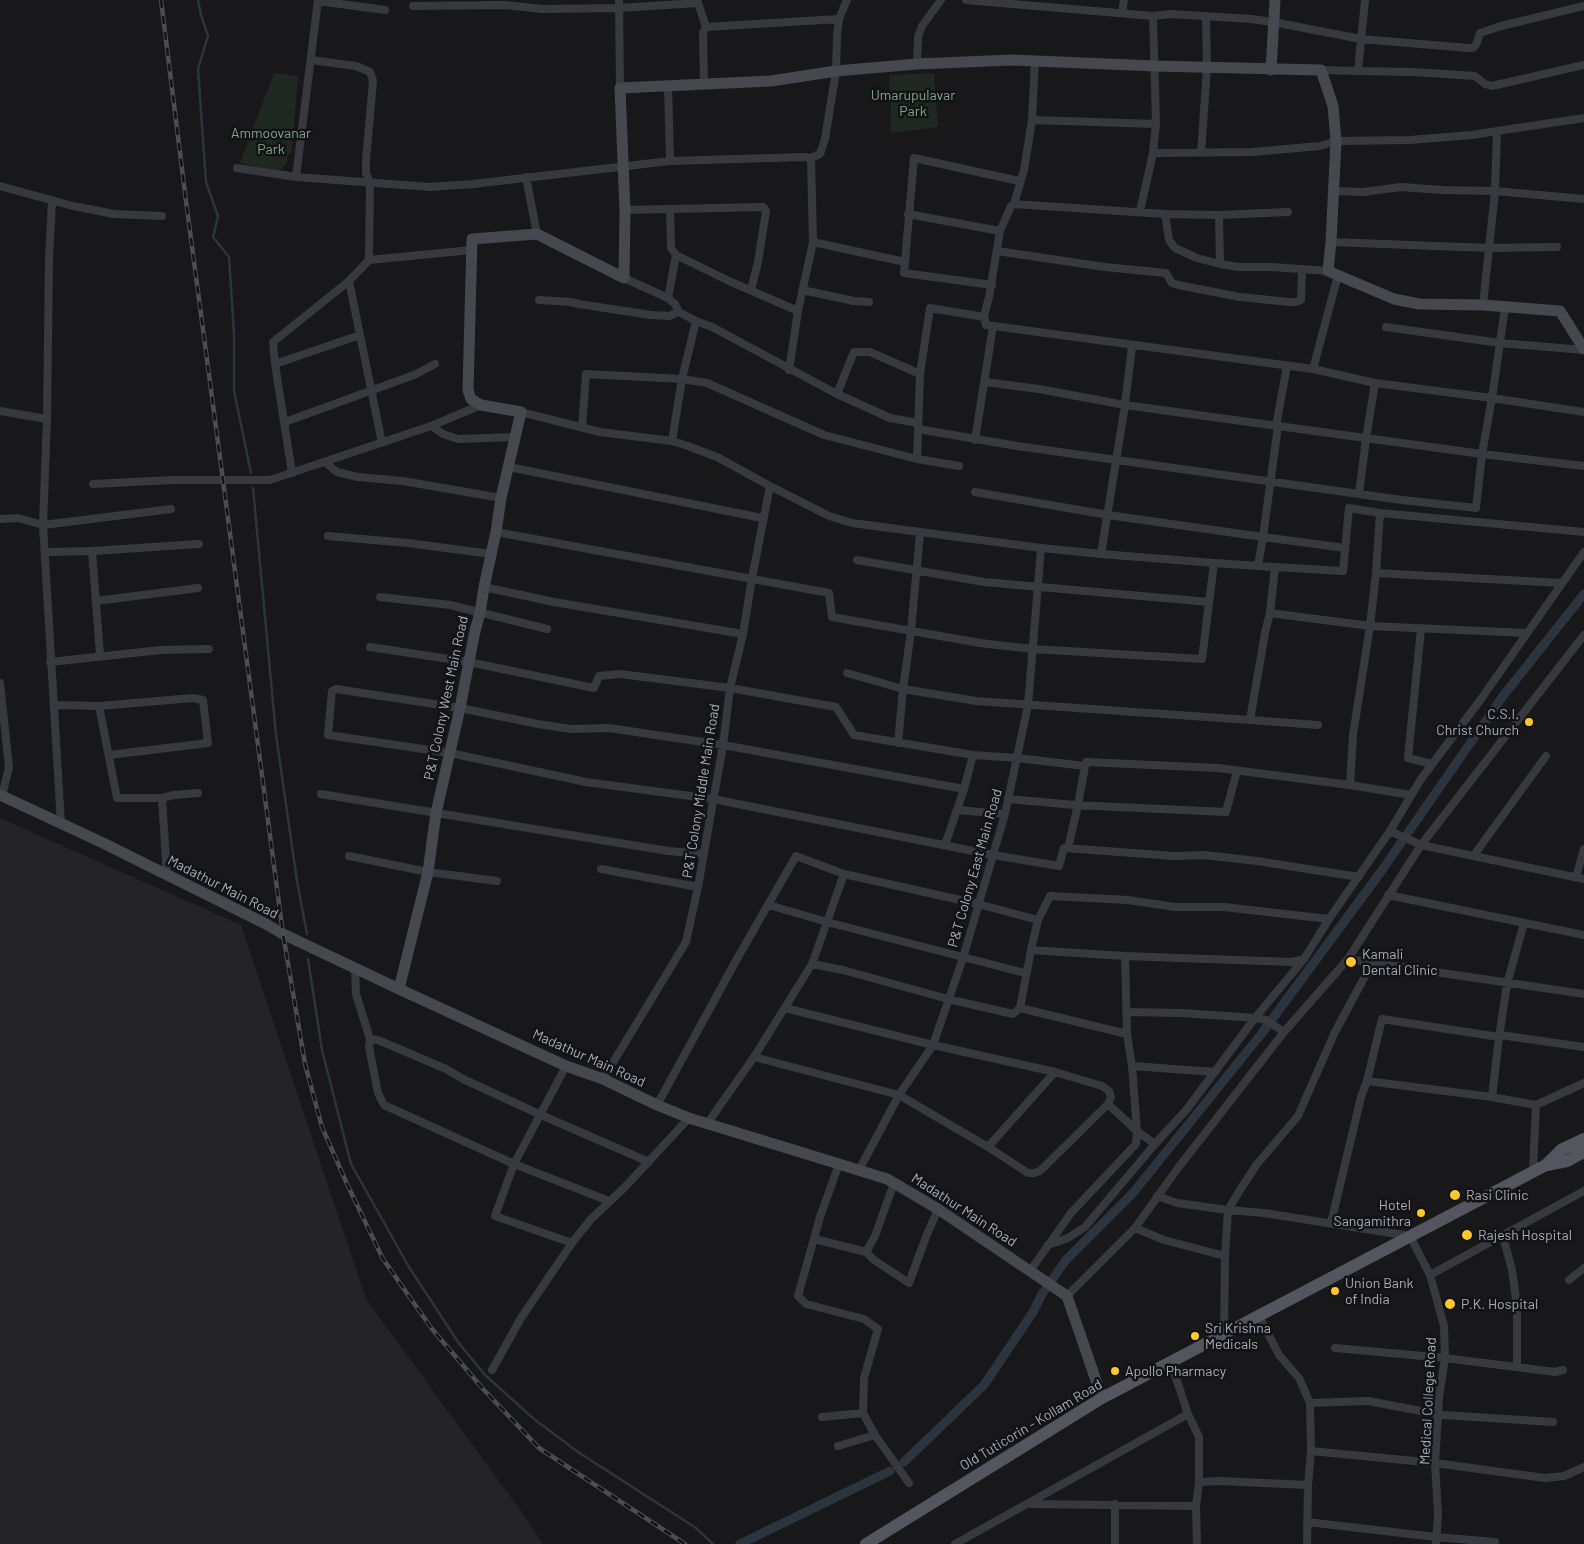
<!DOCTYPE html>
<style>
body{margin:0}
canvas{display:block;background:#18171a}
</style>
<canvas width="1584" height="1544"></canvas>
<script>
const context = document.querySelector('canvas').getContext('2d');
context.lineJoin = 'round';
function fillPath(path, color) { context.fillStyle = color; context.fill(path, 'evenodd'); }
const toPath = rows => new Path2D(rows.map(r => 'M' + r).join(''));
function strokePath(path, color, width, dash) { context.strokeStyle = color; context.lineWidth = width; context.lineCap = dash ? 'butt' : 'round'; context.setLineDash(dash || []); context.stroke(path); }
function label(font, color, halo, rows, align = 'center') {
  context.font = font + ' Barlow,sans-serif'; context.lineWidth = 5; context.setLineDash([]); context.textBaseline = 'middle'; context.strokeStyle = halo; context.fillStyle = color; for (const [text, x, y, turn = 0] of rows) {
    context.save(); context.translate(x, y); context.rotate((+turn || 0) * Math.PI / 180); context.textAlign = isNaN(turn) ? turn : align; if (halo) context.strokeText(text, 0, 0); context.fillText(text, 0, 0); context.restore();
  }
}
const built = toPath([
 [0,818,241,925,366,1299,523,1514,543,1544,0,1544]
]);
const green = toPath([
 [274,73,298,76,292,148,290,154,288,154,287,163,279,171,240,163],
 [934,73,938,127,892,133,889,126,891,125,889,75]
]);
const stream = toPath([
 [198,0,201,15,208,36,198,69,206,182,218,216,213,237,229,257,234,333,234,391,251,473],
 [253,488,276,735,297,881,307,934],
 [308,959,322,1050,351,1164,409,1267,458,1342,485,1375,534,1419,578,1452,696,1528,713,1544]
]);
const canal = toPath([
 [904,1462,984,1385,1033,1312,1042,1294,1066,1260,1133,1193,1262,1033,1380,873,1503,696,1584,594],
 [740,1544,890,1471]
]);
const street = toPath([
 [619,0,620,88],
 [697,0,706,27,703,33,704,84],
 [966,0,1153,16,1171,14,1251,19,1273,22,1361,39,1469,48,1473,48,1476,45,1480,33,1501,26,1584,6],
 [318,1,385,10],
 [413,6,505,5,542,9,619,8,697,3],
 [1122,13,1124,0],
 [706,27,839,19],
 [311,60,356,66,370,72,373,81,366,160,366,173,370,182,369,260,349,281,360,335],
 [917,64,918,37,922,26,941,0],
 [1321,70,1358,71,1365,0],
 [1358,71,1413,72,1475,76,1485,84,1492,86,1584,65],
 [668,85,670,161],
 [1032,120,1156,124],
 [1153,153,1252,152,1320,146,1336,141,1410,140,1471,135,1584,118],
 [1201,153,1207,68,1206,16],
 [811,158,813,242,905,262,914,158,1019,181],
 [237,168,296,177,430,187,473,184,670,161,804,157,811,158,820,154,825,139,836,71,837,36,839,19,847,0],
 [296,177,318,0],
 [526,177,537,234],
 [0,186,73,206,114,214,162,216],
 [1333,191,1363,192,1401,187,1442,190,1495,191,1584,199],
 [52,201,49,259,47,419,43,525,61,824],
 [1014,204,1024,170,1032,120,1035,60],
 [670,209,671,248,676,255],
 [625,210,763,207,766,211,758,262,751,290],
 [1140,211,1153,153,1156,124,1153,16],
 [908,214,1000,231],
 [1165,214,1169,240,1175,248,1197,258,1220,264],
 [1219,215,1288,212],
 [1331,242,1489,248,1557,247],
 [997,251,1105,267,1166,273,1172,283,1178,285,1240,297,1289,302,1296,302,1301,300,1302,270],
 [369,260,472,250],
 [905,262,904,273,992,285],
 [1328,271,1272,267,1239,267,1220,264,1219,215,1165,214,1014,204,1011,206,1000,231,989,297,984,317,986,325,1313,369,1375,383],
 [624,278,668,298,675,304,679,312,696,321,712,327,837,394,890,418,918,423],
 [802,290,854,301,869,302],
 [668,298,676,255,729,281,798,311],
 [539,300,571,302,579,304,651,315,669,316,679,312],
 [1483,305,1495,191,1497,131],
 [1505,307,1492,398,1584,412],
 [1386,327,1500,343,1584,350],
 [275,364,273,342,349,281],
 [1313,369,1338,275],
 [789,370,798,311,813,242],
 [837,394,854,352,870,352,920,374],
 [481,405,431,426,443,434,458,439,515,437],
 [0,411,47,419],
 [285,422,414,375,435,364],
 [1276,426,1287,366],
 [582,427,586,374,682,379,707,383,824,435,917,459,959,466],
 [918,429,1017,446,1402,500,1476,508,1482,454,1125,405,1039,389,985,382],
 [975,440,993,326],
 [672,441,682,379,696,321],
 [917,459,920,374,930,308,984,317],
 [325,462,337,472,358,477,403,481,501,498],
 [509,467,762,518],
 [292,473,275,364,360,335,382,443],
 [93,484,172,480,270,480,431,426],
 [975,492,1108,515,1263,537,1278,426],
 [1359,494,1366,439,1375,383,1492,398,1482,454,1584,466],
 [0,519,18,518,43,525,171,509],
 [496,532,829,593,832,617,980,643,1032,649,1202,659,1214,563,1101,554,1041,548,852,523,829,516,770,486,717,457,688,446,672,441,600,432,521,412],
 [920,533,911,631,903,689,976,701,1250,720,1265,633,1270,613,1275,567,1214,563],
 [328,536,408,543,491,554],
 [92,551,100,655],
 [46,552,92,551,199,544],
 [1101,554,1125,405,1132,346],
 [857,560,984,582,1209,602],
 [1258,566,1263,537,1345,548],
 [1275,567,1343,571,1349,508,1380,513,1584,532],
 [1376,573,1562,583],
 [484,587,554,602,743,634],
 [380,597,450,605,547,629],
 [96,601,198,588],
 [1270,613,1370,626,1376,573,1380,513],
 [1421,629,1408,758,1432,764],
 [370,647,469,662,594,688,599,676,620,674,730,688,836,707,854,735,973,755,1017,758,1085,766,1086,762,1218,768,1350,785,1353,735,1370,626,1527,633],
 [50,662,161,650,209,649],
 [847,673,903,689,898,743],
 [0,683,9,767,2,796],
 [54,705,99,706,193,698,203,700,208,743,109,755],
 [99,706,117,798,162,798,174,795,198,793],
 [1250,720,1318,725],
 [1350,785,1411,795],
 [964,789,723,745,609,728,571,729,538,724,460,708,336,689,332,691,328,735,450,753,586,782,713,799,993,855,1059,866,1064,848,1174,856,1204,855,1257,861,1359,877],
 [321,794,668,851,704,854],
 [162,798,167,875],
 [1008,799,1075,805,1226,812,1237,771],
 [957,810,1005,814],
 [1390,831,1421,845,1584,879],
 [945,845,964,789,973,755],
 [1068,848,1078,805,1085,766],
 [1474,855,1546,756],
 [349,856,428,872,497,881],
 [601,869,698,887],
 [1576,877,1584,849],
 [1388,895,1584,935],
 [769,905,827,922,1025,973],
 [1038,920,1050,896,1128,900,1175,907,1224,907,1329,919],
 [1125,956,1292,962,1304,959],
 [1348,959,1584,994],
 [812,964,843,970,948,999,1013,1014,1020,1008,1031,950,1125,956,1127,1034,1132,1066,1215,1072],
 [355,968,356,994,370,1039,369,1047,378,1093,384,1105,514,1164,609,1201],
 [1020,1008,1127,1034],
 [1127,1012,1182,1013,1255,1018,1266,1020,1284,1032],
 [1500,1035,1584,1047],
 [370,1039,378,1040,446,1069,463,1079,541,1115,649,1162],
 [754,1057,899,1095,988,1147,1028,1173,1034,1173,1040,1171,1108,1104,1111,1097,1109,1091,1102,1086,1055,1072,933,1045,785,1008],
 [566,1066,514,1164,495,1216,572,1243],
 [603,1079,686,942,698,887,723,745,730,688,743,634,752,578,770,486],
 [1367,1081,1492,1097,1536,1105,1584,1083],
 [1492,1097,1499,1037,1507,984,1524,923],
 [1108,1104,1137,1131,1155,1144],
 [657,1105,738,957,796,856,844,874,978,904,1038,920,1031,950],
 [707,1124,754,1057,812,964,844,874],
 [988,1147,1055,1072],
 [839,1164,820,1217,798,1296,806,1304,864,1319,878,1329,864,1378,863,1413,875,1435,909,1483],
 [859,1170,899,1095,933,1045,963,958,1005,814,1028,705,1041,548],
 [1533,1171,1536,1105],
 [1157,1196,1177,1203,1228,1210,1264,1213,1410,1236,1430,1275,1444,1326,1445,1358,1439,1397,1435,1463,1438,1514,1436,1544],
 [1331,1223,1361,1097,1367,1081,1382,1019,1499,1037],
 [1135,1228,1164,1240,1225,1256],
 [1503,1236,1512,1270,1517,1307,1517,1367],
 [815,1239,866,1252,875,1236,894,1183],
 [1048,1245,1068,1238,1085,1227,1155,1144,1187,1109,1255,1018,1304,959,1329,919,1390,831,1421,779,1481,699,1584,552],
 [866,1252,874,1260,909,1283,926,1237,938,1209],
 [1030,1271,1071,1213,1136,1144,1137,1131,1132,1066],
 [1430,1275,1584,1191],
 [1569,1280,1584,1268],
 [1067,1296,1135,1228,1178,1168,1284,1032,1348,959,1421,845,1584,635],
 [1259,1316,1279,1355,1299,1378,1310,1403,1311,1451,1308,1485,1307,1544],
 [1224,1335,1225,1256,1228,1210,1240,1190,1257,1164,1298,1116,1334,1034,1372,963],
 [1335,1348,1445,1358,1555,1372,1563,1370],
 [492,1370,521,1318,572,1243,591,1219,624,1188,689,1118],
 [1310,1403,1368,1401,1442,1415,1553,1422],
 [1188,1414,1199,1437,1199,1482,1196,1506,1197,1544],
 [822,1417,863,1413],
 [838,1446,875,1435],
 [1311,1451,1435,1463,1545,1478,1564,1476,1584,1467],
 [1199,1482,1219,1481,1308,1485],
 [1030,1504,1196,1506],
 [1115,1504,1115,1544],
 [1307,1522,1436,1537,1495,1542],
 [955,1544,1188,1414,1171,1363]
]);
const secondary = toPath([
 [1271,70,1275,0],
 [0,795,103,843,266,924,283,934,399,989,566,1066,603,1079,657,1105,689,1118,839,1164,887,1179,894,1183,938,1209,1067,1296,1102,1398],
 [399,989,428,872,436,813,460,708,475,631,480,613,484,587,496,532,501,498,521,412,481,405,471,399,468,390,472,239,537,234,624,278,625,210,620,88,771,81,836,71,917,64,1012,60,1155,66,1321,70,1333,106,1336,141,1331,242,1328,271,1394,299,1419,304,1483,305,1560,311,1584,349]
]);
const primary = toPath([
 [1547,1165,1567,1161,1584,1152],
 [866,1544,1102,1398,1546,1165,1561,1150,1584,1139]
]);
const rail = toPath([
 [161,0,186,201,283,934,305,1064,322,1127,347,1184,383,1259,432,1329,484,1390,539,1448,685,1544]
]);
const markers = [
 [1529,722,5,"#ffc72a"],
 [1351,962,6,"#ffc72a"],
 [1455,1195,6,"#ffc72a"],
 [1421,1213,5,"#ffc72a"],
 [1467,1235,6,"#ffc72a"],
 [1335,1291,5,"#ffc72a"],
 [1450,1304,6,"#ffc72a"],
 [1195,1336,5,"#ffc72a"],
 [1115,1371,5,"#ffc72a"]
];
const parkNames = [
 ["Umarupulavar",913,95],
 ["Park",913,111],
 ["Ammoovanar",271,133],
 ["Park",271,149]
];
const streetNames = [
 ["P&T Colony West Main Road",446,698,-78],
 ["P&T Colony Middle Main Road",701,791,-81],
 ["P&T Colony East Main Road",975,868,-74],
 ["Madathur Main Road",223,887,27],
 ["Madathur Main Road",589,1058,24],
 ["Madathur Main Road",964,1210,33],
 ["Medical College Road",1428,1401,-87],
 ["Old Tuticorin - Kollam Road",1031,1425,-31]
];
const poiNames = [
 ["C.S.I.",1519,714,"right"],
 ["Christ Church",1519,730,"right"],
 ["Kamali",1362,954],
 ["Dental Clinic",1362,970],
 ["Rasi Clinic",1466,1195],
 ["Hotel",1411,1205,"right"],
 ["Sangamithra",1411,1221,"right"],
 ["Rajesh Hospital",1478,1235],
 ["Union Bank",1345,1283],
 ["of India",1345,1299],
 ["P.K. Hospital",1461,1304],
 ["Sri Krishna",1205,1328],
 ["Medicals",1205,1344],
 ["Apollo Pharmacy",1125,1371]
];
fillPath(built, '#242327');
fillPath(green, '#1f2821');
strokePath(stream, '#2c353f', 2.5);
strokePath(canal, '#2c353f', 9);
strokePath(street, '#38393f', 8);
strokePath(secondary, '#46474f', 11);
strokePath(primary, '#54555e', 12);
strokePath(rail, '#4b4c54', 4.5);
strokePath(rail, '#131215', 2.5, [8]);
for (const [x, y, r, color] of markers) { const dot = new Path2D(); dot.arc(x, y, r, 0, 2 * Math.PI); context.fillStyle = color; context.fill(dot); strokePath(dot, '#131215', 2); }
label('14px', '#7ea784', '#131215', parkNames);
label('14px', '#a9adbb', '#131215', streetNames);
label('14px', '#a9adbb', '#131215', poiNames, 'left');
</script>
